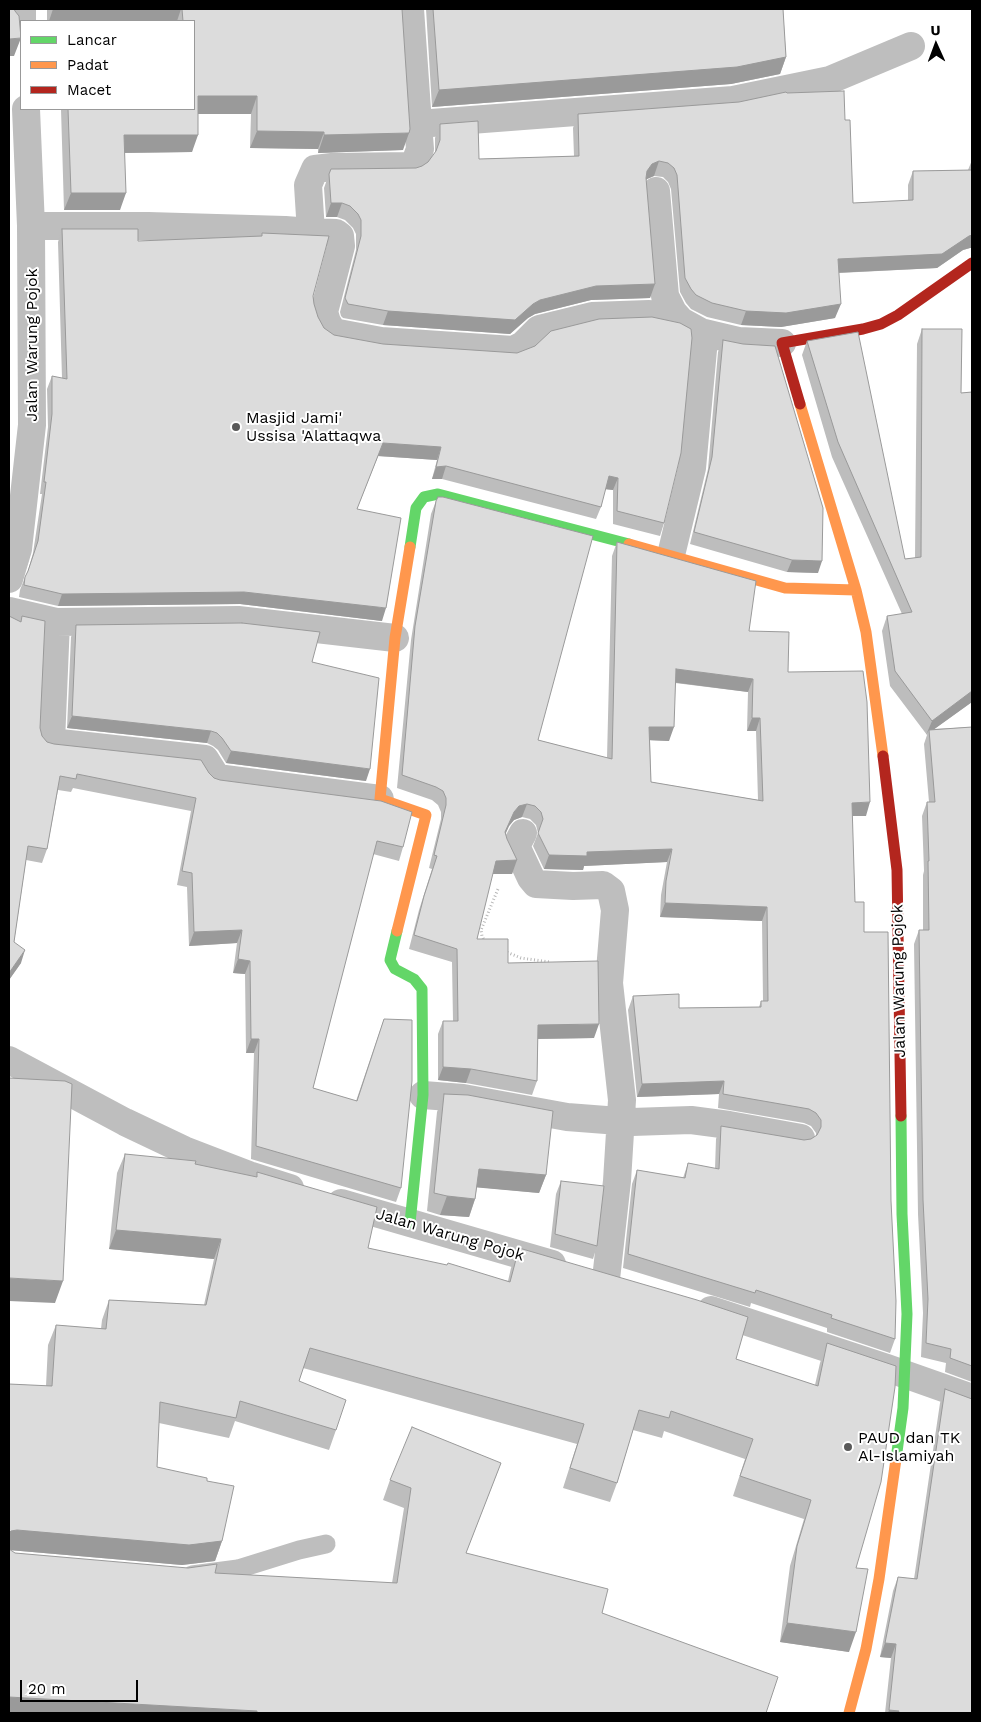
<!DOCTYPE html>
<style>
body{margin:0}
#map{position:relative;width:981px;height:1722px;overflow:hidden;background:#fff;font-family:"Work Sans",sans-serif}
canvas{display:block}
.frame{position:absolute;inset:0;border:10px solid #000;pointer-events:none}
.legend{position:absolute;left:20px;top:20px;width:175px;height:90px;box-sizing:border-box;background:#fff;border:1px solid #999;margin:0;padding:6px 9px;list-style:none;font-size:15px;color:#000}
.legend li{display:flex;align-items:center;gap:10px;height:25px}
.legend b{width:25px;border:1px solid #999}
.north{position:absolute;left:911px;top:20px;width:50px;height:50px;-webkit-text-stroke:4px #fff;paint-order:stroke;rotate:358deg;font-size:14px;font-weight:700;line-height:20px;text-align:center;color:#000}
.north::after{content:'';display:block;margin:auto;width:18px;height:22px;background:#000;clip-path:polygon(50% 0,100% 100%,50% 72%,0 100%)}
.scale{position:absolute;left:20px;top:1680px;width:118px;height:22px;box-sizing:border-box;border:2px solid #000;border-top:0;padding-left:6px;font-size:15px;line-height:18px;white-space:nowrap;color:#000;-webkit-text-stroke:4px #fff;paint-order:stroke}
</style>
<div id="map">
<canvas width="981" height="1722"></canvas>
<div class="frame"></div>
<ul class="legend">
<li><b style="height:6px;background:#63d668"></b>Lancar</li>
<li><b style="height:6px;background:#ff974d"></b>Padat</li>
<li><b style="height:6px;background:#b3261e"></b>Macet</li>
</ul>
<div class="north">U</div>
<div class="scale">20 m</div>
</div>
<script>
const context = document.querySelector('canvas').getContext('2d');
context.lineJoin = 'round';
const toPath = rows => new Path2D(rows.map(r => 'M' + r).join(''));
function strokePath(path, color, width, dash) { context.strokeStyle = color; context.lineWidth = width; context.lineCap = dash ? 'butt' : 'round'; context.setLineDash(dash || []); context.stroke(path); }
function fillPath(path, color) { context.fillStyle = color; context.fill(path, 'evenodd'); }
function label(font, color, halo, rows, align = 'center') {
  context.font = font + ' "Work Sans",sans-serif'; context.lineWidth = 4; context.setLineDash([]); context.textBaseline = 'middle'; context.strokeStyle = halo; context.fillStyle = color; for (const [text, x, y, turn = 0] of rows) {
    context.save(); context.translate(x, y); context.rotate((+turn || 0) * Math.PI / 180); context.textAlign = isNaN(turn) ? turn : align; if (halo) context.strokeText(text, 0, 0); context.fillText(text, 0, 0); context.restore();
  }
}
const path = toPath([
 [485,942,482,936,481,930,498,889],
 [504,951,521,958,549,962]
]);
const lane = toPath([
 [192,1575,238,1569,299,1550,326,1544]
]);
const street = toPath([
 [22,9,22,21],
 [410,9,418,124,733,100,830,80,911,46],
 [418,124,420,149,416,160,411,166,332,167,315,169,308,185,311,232,336,233,340,236,341,246,324,312,327,322,333,332,381,341,513,350,523,345,539,329,592,316,649,314,681,321],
 [656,191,665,296,673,312,681,321,701,332,703,350,692,468,671,555],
 [31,226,148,226,285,230,311,232],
 [701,332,739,341,782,343],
 [9,579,18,549,32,425,31,226,26,109],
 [9,611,56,622,238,620,395,638],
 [56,622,51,742,205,759,217,778,380,799],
 [523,833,516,846,531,878,536,884,573,886,603,885,611,891,615,910,609,983,622,1100,617,1181,606,1279],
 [9,1060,125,1122,184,1150,249,1175,290,1188],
 [423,1095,463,1098,567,1117,632,1122,691,1120,729,1125,801,1138],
 [341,1203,552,1264],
 [711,1310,887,1368,972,1398]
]);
const fast = toPath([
 [410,547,416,508,424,497,438,494,629,544],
 [397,931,390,960,395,969,414,979,422,989,423,1095,410,1223],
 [896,1459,903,1408,907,1314,902,1214,901,1116]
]);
const slow = toPath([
 [800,404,856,590,866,632,883,756],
 [629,544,785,588,856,590],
 [397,931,426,815,380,799,395,638,410,547],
 [849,1713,866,1649,879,1579,896,1459]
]);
const jam = toPath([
 [800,404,782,343,863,329,881,324,898,315,972,263],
 [883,756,897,870,901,1116]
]);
const wall = toPath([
 [47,9,402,9,403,150,318,153,318,149,250,148,251,114,198,114,192,152,125,153,120,210,64,210,61,109,194,109,194,21,47,21],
 [426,9,783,9,786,57,780,74,731,84,432,107],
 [787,93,845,120,853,203,908,201,908,185,913,171,968,170,972,160,972,248,970,248,963,250,937,268,839,273,835,318,781,327,741,325,707,317,691,309,686,303,680,292,671,189,668,182,663,177,654,176,647,179,646,180,655,284,650,298,591,300,535,314,528,318,510,334,383,325,343,318,341,316,340,312,356,250,356,234,353,228,345,220,337,217,326,217,324,188,329,174,416,168,422,166,428,162,435,153,435,138,440,124,479,159,574,156,573,128,578,114,739,102],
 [62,229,138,241,261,237,262,233,313,296,314,304,318,317,324,328,334,335,383,344,517,353,664,523,660,536,613,524,613,490,605,489,601,507,596,519,442,479,432,479,437,460,378,456,357,509,382,621,240,604,58,606,19,597,20,590,25,577,27,574,33,553,42,494,40,494,48,427,47,389,52,376,62,378,58,242],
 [922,329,961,393,972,392,972,702,934,729,972,727,972,1382,945,1372,946,1363,921,1357,923,1313,918,1214,914,944,919,930,923,930,923,875,924,871,922,816,927,802,929,802,924,744,927,735,890,686,882,631,887,616,902,614,832,457,802,355,807,341,905,559,915,558,917,344],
 [723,340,818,573,787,572,690,544,708,469,718,352],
 [436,501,538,740,607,758,612,556,617,542,749,631,788,672,866,816,852,816,855,902,864,932,891,1201,895,1339,890,1353,827,1332,827,1328,751,1303,750,1307,623,1268,632,1184,637,1170,683,1178,688,1163,715,1169,716,1139,721,1126,804,1140,811,1139,816,1136,816,1133,811,1126,804,1123,718,1108,719,1094,637,1097,628,1010,633,996,679,1008,759,1007,761,1001,763,1001,762,921,660,917,661,895,667,862,584,866,583,870,544,869,533,846,538,833,536,825,530,819,522,817,514,820,509,826,506,833,507,839,517,860,512,874,492,874,477,939,508,963,594,1038,538,1039,537,1081,532,1095,466,1083,438,1080,438,1034,443,1021,453,1021,452,962,409,949,419,910,432,869,429,868,441,819,441,812,438,805,432,800,397,788,411,640,431,514],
 [675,683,748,692,747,731,756,731,758,800,651,782,650,740,669,741],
 [9,616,20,621,22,616,40,728,42,736,47,742,54,744,209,773,214,778,403,847,399,861,373,854,313,1088,356,1101,384,1019,401,1188,396,1202,251,1159,254,1053,246,1053,245,974,233,973,237,943,189,946,187,887,177,885,191,811,73,788,71,792,58,790,47,849,42,863,26,860,14,942,21,963,9,980],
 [76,625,312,662,366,781,226,763,218,750,213,746,207,743,67,728,71,637],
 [444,1094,546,1175,539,1193,477,1187,475,1199,469,1217,440,1215,427,1211,437,1112],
 [125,1154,195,1164,255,1177,257,1172,368,1248,508,1281,511,1268,519,1248,736,1359,815,1385,820,1363,827,1343,856,1568,849,1652,780,1642,790,1566,804,1519,733,1496,745,1459,664,1431,662,1438,633,1430,617,1483,610,1502,563,1488,577,1444,303,1368,299,1381,336,1430,329,1450,235,1421,229,1438,159,1423,157,1467,207,1481,222,1541,215,1561,182,1565,9,1550,15,1553,215,1573,392,1583,404,1508,383,1500,390,1480,501,1463,466,1553,602,1613,766,1713,9,1713,9,1384,46,1386,48,1345,56,1325,101,1329,102,1320,109,1300,204,1305,214,1259,109,1249,117,1173],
 [561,1181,597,1246,593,1259,550,1247,556,1194],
 [945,1389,972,1713,885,1713,891,1658,880,1657,893,1591,898,1577,914,1579,940,1403]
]);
const shadedWall = toPath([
 [53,9,181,9,177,21,49,21],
 [21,38,14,56,9,56,9,39],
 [786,57,780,74,731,84,432,107,439,90],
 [198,96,257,96,251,114,191,114],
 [257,131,324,132,318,149,250,148],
 [409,133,403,150,318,153,324,135],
 [124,135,198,135,192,152,118,153],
 [659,161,654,176,647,179,642,185,647,171,652,164],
 [71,193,126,193,120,210,64,210],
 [331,203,342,203,337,217,326,217],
 [972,235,972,248,970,248,963,250,937,268,833,273,838,259,969,236],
 [655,284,650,298,591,300,535,314,528,318,510,334,383,325,388,311,533,304,540,300,596,286],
 [841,304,835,318,781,327,741,325,746,311],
 [383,443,441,447,437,460,378,456,352,521],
 [446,466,442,479,432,479,436,467],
 [609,476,618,478,613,490,604,489],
 [792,560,822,561,818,573,787,572],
 [244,592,386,608,382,621,240,604,58,606,62,594],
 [676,669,753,679,748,692,671,682],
 [972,691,972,702,929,733,929,730,926,735,932,721],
 [72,716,211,731,207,743,67,728],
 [752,718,760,718,756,731,747,731],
 [649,727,674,727,669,741,644,740],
 [231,751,370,769,366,781,226,763],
 [870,802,866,816,847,816,852,803],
 [527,804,522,817,514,820,509,826,500,845,505,832,514,812,519,806],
 [672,849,667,862,584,866,583,870,544,869,549,855,587,852],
 [517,860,512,874,491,874,496,861],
 [665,903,767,907,762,921,660,917],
 [242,930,237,943,189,946,194,932],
 [25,950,21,963,9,980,9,973],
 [238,959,250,961,245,974,233,973],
 [599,1024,594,1038,533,1039,538,1025],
 [251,1039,259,1039,254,1053,246,1053],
 [443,1067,471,1069,466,1083,438,1080],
 [724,1081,719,1094,637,1097,642,1084],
 [479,1169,546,1175,539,1193,472,1187],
 [447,1196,475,1199,469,1217,440,1215],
 [116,1230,221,1239,214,1259,109,1249],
 [9,1278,63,1281,55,1303,9,1301],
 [17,1530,222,1541,215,1561,182,1565,9,1550,9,1533,11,1531],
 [787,1623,856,1632,849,1652,780,1642],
 [885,1643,896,1644,891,1658,880,1657],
 [9,1697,257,1711,256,1713,9,1713],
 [889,1710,899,1711,898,1713,888,1713]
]);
const building = toPath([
 [9,9,14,9,15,11,19,16,21,38,9,39,9,9],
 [182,9,402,9,410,129,409,133,324,135,324,132,257,131,257,96,198,96,198,135,124,135,126,193,71,193,68,109,194,109,194,21,183,21,182,9],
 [433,9,783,9,786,57,737,67,439,90,433,9],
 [844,91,845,120,850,120,853,203,913,200,913,171,972,170,972,235,969,236,942,254,838,259,841,304,786,313,746,311,712,303,696,295,691,289,685,278,677,175,674,168,668,163,659,161,652,164,647,171,646,178,655,284,596,286,540,300,533,304,515,320,388,311,348,304,345,298,361,236,361,220,358,214,350,206,342,203,331,203,329,174,331,169,338,169,416,168,422,166,428,162,436,151,440,140,440,124,478,121,479,159,579,156,578,114,739,102,786,92,787,93,844,91],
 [62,229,138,229,138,241,262,236,262,233,329,236,313,296,314,304,318,317,324,328,334,335,383,344,517,353,535,346,551,331,599,319,652,317,680,323,691,329,692,338,681,453,664,523,617,511,618,478,609,476,601,507,446,466,436,467,441,447,383,443,357,509,401,518,386,608,244,592,62,594,24,585,25,577,28,571,38,541,46,482,44,482,52,414,52,376,67,379,62,229],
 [922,329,962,329,961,393,972,392,972,691,932,721,895,671,887,616,912,612,838,442,807,341,858,332,905,559,921,557,922,329],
 [723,340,743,344,775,346,823,508,822,561,792,560,694,532,712,457,723,340],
 [438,497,443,497,593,536,538,740,612,759,617,542,756,581,749,631,789,632,788,672,863,671,867,702,870,802,852,803,855,902,864,902,864,932,888,932,891,1201,896,1301,895,1339,831,1318,832,1315,756,1290,755,1293,628,1254,637,1170,685,1178,688,1163,719,1169,721,1126,804,1140,811,1139,817,1135,821,1127,821,1120,816,1113,809,1109,723,1094,724,1081,642,1084,633,996,679,994,679,1008,761,1007,761,1001,768,1001,767,907,665,903,666,881,672,849,587,852,587,856,549,855,538,833,543,819,541,812,535,806,527,804,519,806,514,812,505,832,507,839,517,860,496,861,477,939,508,939,508,963,598,961,599,1024,538,1025,537,1081,471,1069,443,1067,443,1021,458,1021,457,949,414,935,424,896,437,856,434,855,446,805,446,798,443,791,436,787,402,775,415,626,436,501,438,497],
 [676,669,753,679,752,718,760,718,763,801,651,782,649,727,674,727,676,669],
 [9,616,21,622,22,616,45,621,40,728,42,736,47,742,54,744,201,760,209,773,214,778,220,780,381,801,412,812,403,847,377,841,313,1088,357,1101,384,1019,412,1020,412,1081,401,1188,256,1146,259,1039,251,1039,250,961,238,959,242,930,194,932,192,873,182,871,196,798,77,774,76,779,60,776,47,849,28,846,14,942,25,950,9,973,9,616],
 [242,623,320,632,312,662,379,678,370,769,231,751,222,738,217,733,211,731,72,716,76,625,242,623],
 [972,727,972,1366,950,1358,951,1349,926,1343,928,1299,923,1200,919,930,929,930,928,861,929,861,927,802,935,802,929,730,972,727],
 [9,1078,65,1081,72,1084,63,1281,9,1278,9,1078],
 [444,1094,468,1095,553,1111,546,1175,479,1169,475,1199,447,1196,434,1193,444,1094],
 [125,1154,196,1161,195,1164,257,1177,257,1172,377,1207,368,1248,447,1265,448,1263,510,1282,519,1248,697,1300,748,1317,736,1359,818,1386,827,1343,896,1366,895,1387,881,1482,856,1568,868,1569,856,1632,787,1623,797,1546,811,1500,740,1476,753,1439,671,1411,669,1418,639,1410,617,1483,570,1468,584,1424,310,1348,299,1381,346,1400,336,1430,240,1401,236,1418,160,1402,157,1467,207,1478,207,1481,234,1486,222,1541,189,1545,17,1530,11,1531,9,1533,9,1384,52,1386,56,1325,106,1329,109,1300,206,1305,221,1239,116,1230,125,1154],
 [561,1181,604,1186,597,1246,555,1234,561,1181],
 [945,1389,972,1399,972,1713,898,1713,899,1711,889,1710,896,1644,885,1643,898,1577,917,1579,945,1389],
 [412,1427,501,1463,466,1553,608,1589,602,1613,778,1677,766,1713,257,1713,257,1711,9,1697,9,1549,15,1553,188,1568,217,1564,215,1573,397,1583,411,1488,390,1480,412,1427]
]);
const markers = [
 [236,427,5,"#595959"],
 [848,1447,5,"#595959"]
];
const streetNames = [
 ["Jalan Warung Pojok",32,345,-90],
 ["Jalan Warung Pojok",899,981,-91],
 ["Jalan Warung Pojok",450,1235,16]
];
const poiNames = [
 ["Masjid Jami'",246,418],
 ["Ussisa 'Alattaqwa",246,436],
 ["PAUD dan TK",858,1438],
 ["Al-Islamiyah",858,1456]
];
strokePath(path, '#b8b8b8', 3, [1, 2.5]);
strokePath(lane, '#bebebe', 19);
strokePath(street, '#bebebe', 28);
strokePath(fast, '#63d668', 11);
strokePath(slow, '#ff974d', 11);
strokePath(jam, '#b3261e', 11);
fillPath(wall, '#bdbdbd');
fillPath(shadedWall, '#9a9a9a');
fillPath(building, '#dcdcdc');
strokePath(building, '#9a9a9a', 1);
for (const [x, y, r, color] of markers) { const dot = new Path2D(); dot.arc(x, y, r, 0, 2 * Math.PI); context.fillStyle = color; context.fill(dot); strokePath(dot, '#fff', 2); }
label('16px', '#000', '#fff', streetNames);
label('16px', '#000', '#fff', poiNames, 'left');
</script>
